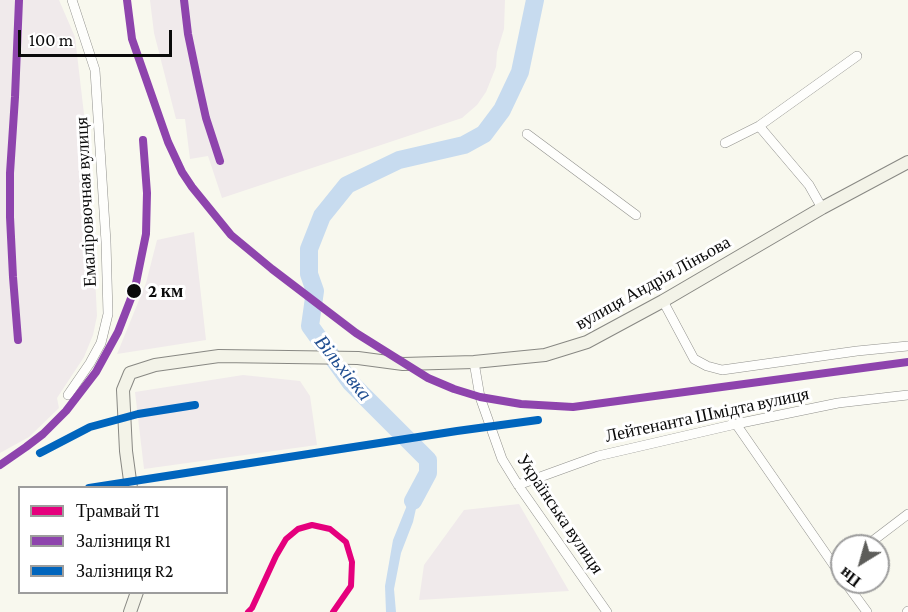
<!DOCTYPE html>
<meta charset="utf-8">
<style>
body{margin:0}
#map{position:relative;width:908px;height:612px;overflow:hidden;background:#f8f8ee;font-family:"Crimson Pro",serif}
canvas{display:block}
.legend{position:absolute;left:18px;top:486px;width:210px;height:108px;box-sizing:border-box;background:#fff;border:2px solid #9d9d9d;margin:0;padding:8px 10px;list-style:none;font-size:18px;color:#0a0a0a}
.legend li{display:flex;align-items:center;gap:12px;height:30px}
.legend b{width:30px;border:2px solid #9d9d9d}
.north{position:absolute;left:830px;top:534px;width:60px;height:60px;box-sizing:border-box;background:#fff;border:2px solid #9d9d9d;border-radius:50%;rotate:217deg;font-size:16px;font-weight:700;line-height:24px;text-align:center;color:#0a0a0a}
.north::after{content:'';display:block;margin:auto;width:21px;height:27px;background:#5d5d5a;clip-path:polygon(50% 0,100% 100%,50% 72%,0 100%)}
.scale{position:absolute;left:18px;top:30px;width:154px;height:27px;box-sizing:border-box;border:3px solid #0a0a0a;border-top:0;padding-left:8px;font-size:18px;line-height:21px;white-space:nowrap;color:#0a0a0a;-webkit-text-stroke:4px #fff;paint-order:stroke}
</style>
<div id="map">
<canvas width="908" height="612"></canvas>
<ul class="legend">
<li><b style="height:8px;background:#e5007d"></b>Трамвай T1</li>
<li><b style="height:8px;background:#8e44ad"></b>Залізниця R1</li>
<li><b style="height:8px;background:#0065bd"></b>Залізниця R2</li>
</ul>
<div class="north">Пн</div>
<div class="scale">100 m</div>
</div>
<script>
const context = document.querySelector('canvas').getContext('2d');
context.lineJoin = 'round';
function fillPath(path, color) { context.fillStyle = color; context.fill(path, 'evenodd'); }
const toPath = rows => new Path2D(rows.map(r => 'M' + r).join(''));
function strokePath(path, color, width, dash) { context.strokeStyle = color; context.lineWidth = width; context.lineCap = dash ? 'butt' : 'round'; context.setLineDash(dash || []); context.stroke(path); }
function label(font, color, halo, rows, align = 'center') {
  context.font = font + ' "Crimson Pro",serif'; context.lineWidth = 6; context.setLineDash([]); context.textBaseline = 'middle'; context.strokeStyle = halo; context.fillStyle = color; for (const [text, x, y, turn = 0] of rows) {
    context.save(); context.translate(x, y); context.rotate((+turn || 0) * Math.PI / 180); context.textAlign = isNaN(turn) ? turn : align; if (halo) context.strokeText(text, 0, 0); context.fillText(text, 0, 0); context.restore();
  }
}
const industrial = toPath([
 [0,0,59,0,75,37,89,157,97,316,93,335,84,357,57,398,59,408,29,437,0,453],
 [150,0,505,0,504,29,497,52,496,67,486,92,477,105,462,118,222,198,208,156,190,159,185,119,176,119,154,33],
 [194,232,206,340,117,354,146,283,157,240],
 [243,375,300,381,310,396,317,445,144,469,135,392],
 [519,504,569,591,419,600,424,565,464,510]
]);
const water = toPath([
 [420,475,428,481,419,495,413,522,401,553,394,589,396,612,386,612,385,586,393,540,416,483]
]);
const river = toPath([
 [413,501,428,473,428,460,351,383,310,326,315,291,309,274,309,249,322,216,347,185,399,160,464,145,484,134,502,110,520,72,535,0]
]);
const street = toPath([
 [759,126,809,185,822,208],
 [527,134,636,215],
 [725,143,759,126,857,56],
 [663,301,694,359,707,366,722,370,857,351,908,346],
 [474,362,480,397,502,459,518,485,607,612],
 [68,395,90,363,101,343,108,314,106,242,95,70,72,0],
 [736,424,842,577],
 [518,485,598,456,736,424,838,403,908,395],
 [866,546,908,514],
 [845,582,867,612],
 [907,612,908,611]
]);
const secondary = toPath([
 [131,488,126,451,123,390,130,373,155,365,219,356,358,358,403,364,474,362,545,355,587,342,663,301,822,208,908,162],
 [130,612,137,592]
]);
const rail1 = toPath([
 [127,0,132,39,168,142,182,172,192,187,231,235,272,269,356,333,428,378,454,389,480,397,521,404,573,407,908,362],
 [184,0,188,34,198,82,206,118,220,161],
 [18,340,13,277,10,217,10,173,15,97,19,0],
 [0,465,26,447,43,434,66,411,96,372,118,332,135,288,146,234,147,193,143,140]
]);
const rail2 = toPath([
 [40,453,90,427,138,414,195,405],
 [89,488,457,431,538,420]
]);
const tram1 = toPath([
 [248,612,252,608,276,556,286,539,298,529,312,525,330,529,346,542,352,562,351,586,333,612]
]);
const markers = [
 [134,291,8,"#0a0a0a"]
];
const streetNames = [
 ["Емаліровочная вулиця",86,202,-93],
 ["вулиця Андрія Ліньова",653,283,-29],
 ["Лейтенанта Шмідта вулиця",707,415,-12],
 ["Українська вулиця",560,514,56]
];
const stopNames = [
 ["2 км",148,291]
];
const waterNames = [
 ["Вільхівка",343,368,51]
];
fillPath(industrial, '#f0eaeb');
fillPath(water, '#c7dbef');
strokePath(river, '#c7dbef', 18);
strokePath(street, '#91918d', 10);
strokePath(secondary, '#888883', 14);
strokePath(street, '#fefefc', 9);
strokePath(secondary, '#f3f3e8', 12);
strokePath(rail1, '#8e44ad', 8);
strokePath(rail2, '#0065bd', 8);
strokePath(tram1, '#e5007d', 6);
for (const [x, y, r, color] of markers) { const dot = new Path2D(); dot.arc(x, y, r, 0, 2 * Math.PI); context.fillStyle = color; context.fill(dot); strokePath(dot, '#fff', 2); }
label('18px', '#0a0a0a', '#fff', streetNames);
label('bold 18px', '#0a0a0a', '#fff', stopNames, 'left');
label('italic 20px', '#1f4d90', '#fff', waterNames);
</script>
